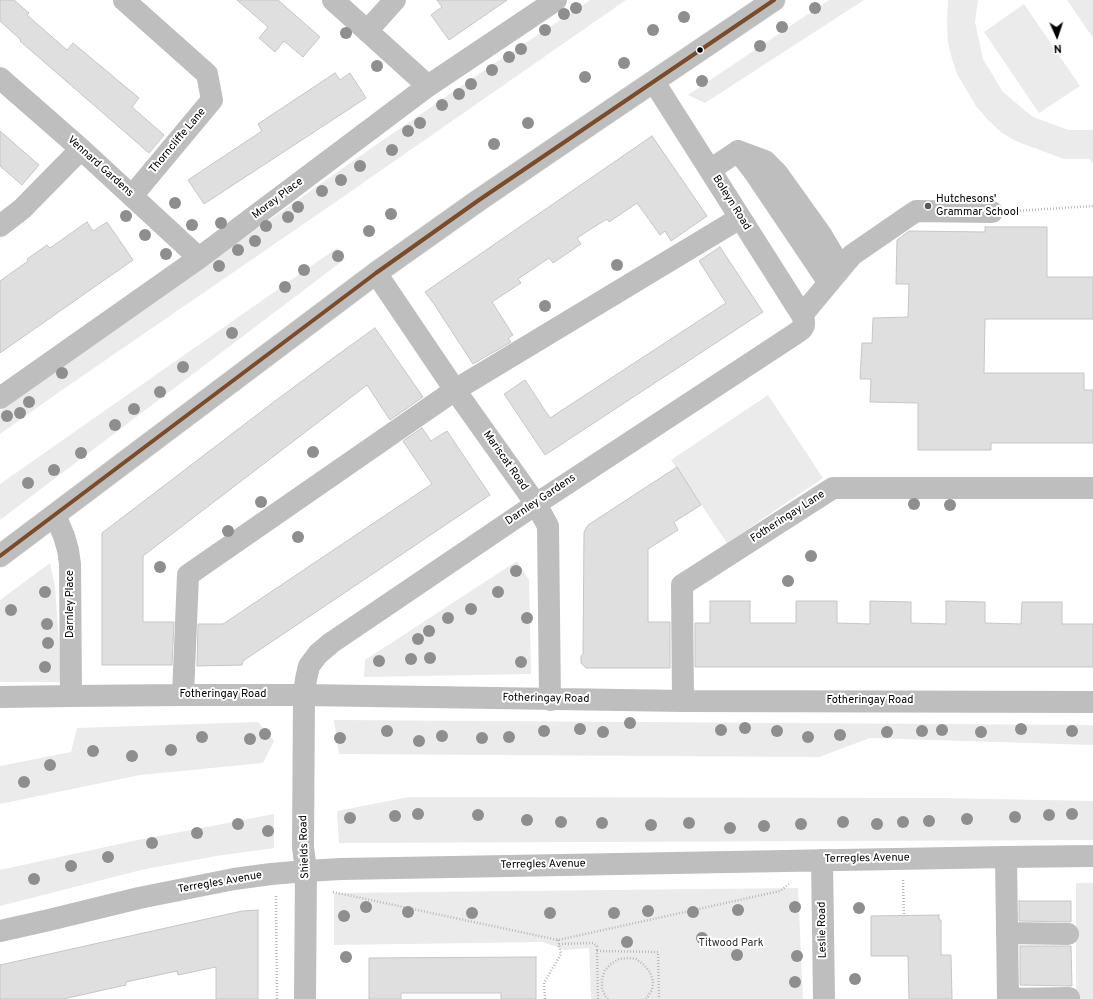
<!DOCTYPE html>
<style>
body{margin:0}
#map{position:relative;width:1093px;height:999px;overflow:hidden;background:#fff;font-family:Overpass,sans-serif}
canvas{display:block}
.north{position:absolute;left:1037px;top:16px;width:40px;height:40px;-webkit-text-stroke:3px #fff;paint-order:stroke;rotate:177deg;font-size:11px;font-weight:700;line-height:16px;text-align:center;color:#000}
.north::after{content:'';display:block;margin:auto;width:14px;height:18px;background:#000;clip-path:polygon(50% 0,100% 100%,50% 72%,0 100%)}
</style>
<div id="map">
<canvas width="1093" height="999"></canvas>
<div class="north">N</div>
</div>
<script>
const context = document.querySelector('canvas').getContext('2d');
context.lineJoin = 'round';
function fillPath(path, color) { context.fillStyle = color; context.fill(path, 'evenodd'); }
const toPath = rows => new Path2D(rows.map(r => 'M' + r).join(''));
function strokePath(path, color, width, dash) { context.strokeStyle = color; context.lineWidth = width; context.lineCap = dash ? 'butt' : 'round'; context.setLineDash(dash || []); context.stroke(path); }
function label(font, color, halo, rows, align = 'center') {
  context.font = font + ' Overpass,sans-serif'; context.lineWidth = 4; context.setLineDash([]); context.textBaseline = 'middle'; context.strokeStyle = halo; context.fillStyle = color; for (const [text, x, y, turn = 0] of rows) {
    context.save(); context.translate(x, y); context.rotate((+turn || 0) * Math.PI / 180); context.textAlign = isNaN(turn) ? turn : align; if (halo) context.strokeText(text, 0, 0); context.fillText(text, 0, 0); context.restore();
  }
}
const green = toPath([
 [590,0,626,0,340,199,62,390,0,434,0,411,360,156,492,65,556,23],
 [829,0,864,0,705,103,688,95],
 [948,0,978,0,975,22,983,59,1003,92,1033,117,1069,130,1093,130,1093,164,1089,159,1064,159,1018,142,1002,133,988,120,976,106,966,89,957,74,952,59,948,43,947,23],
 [1067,0,1093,0,1093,38],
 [1024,4,1080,86,1039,113,984,32],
 [337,248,345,259,0,520,0,484],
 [768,395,823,478,727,543,671,460],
 [517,561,529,580,531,674,364,677,365,660],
 [50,563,55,587,62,682,0,682,0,600],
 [334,720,1093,725,1093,745,870,738,819,757,339,754],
 [258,722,274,741,263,763,140,775,0,804,0,766,71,752,77,728],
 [409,797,941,798,1093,801,1093,840,339,843,337,811],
 [274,814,274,848,216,856,141,870,0,906,0,870,133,841],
 [1076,883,1093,883,1093,999,1076,999],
 [798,888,803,999,591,999,589,948,565,950,543,942,334,945,334,893]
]);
const building = toPath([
 [0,0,14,0,29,13,27,15,67,50,73,43,139,98,132,107,164,135,149,153,20,41,21,40,0,21,0,0],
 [237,0,278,0,320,37,303,57,284,41,275,52,259,38,268,27,237,0],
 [437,0,507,0,449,40,431,15,442,7,437,0],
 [335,73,340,80,350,73,366,98,204,204,188,180,262,131,258,124,335,73],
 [0,131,39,165,22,185,0,166,0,131],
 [652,136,707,216,671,241,665,231,660,235,637,203,609,222,607,219,594,227,577,238,581,244,553,263,549,258,518,279,521,283,492,302,513,335,508,338,511,342,473,364,434,304,425,292,652,136],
 [87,222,93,231,107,222,133,260,0,353,0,281,28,261,27,259,47,245,50,248,87,222],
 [985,227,1047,227,1047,277,1093,277,1093,319,985,319,984,373,1084,373,1084,390,1093,390,1093,443,991,443,991,450,918,450,918,403,870,402,871,379,860,379,862,343,872,343,873,318,908,317,909,284,896,284,897,240,909,231,985,232,985,227],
 [720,247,763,312,545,455,504,394,525,380,550,418,726,303,699,261,720,247],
 [375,328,423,397,390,420,367,385,143,556,143,622,174,622,172,665,102,665,102,533,275,401,336,356,375,328],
 [422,428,431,441,447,431,490,495,243,661,242,665,197,666,198,624,223,624,432,484,403,441,422,428],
 [677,467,701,505,674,522,678,530,648,549,648,622,670,622,670,668,586,668,581,663,581,656,583,654,584,532,588,525,677,467],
 [710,601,750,601,750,623,796,623,796,601,837,601,837,623,870,624,870,601,911,602,911,623,946,624,946,601,985,602,985,623,1021,624,1022,602,1062,602,1062,624,1093,624,1093,667,695,667,695,623,710,623,710,601],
 [1019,901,1071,901,1071,922,1019,921,1019,901],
 [258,910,258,999,216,999,216,967,178,975,177,971,126,982,126,985,63,999,0,999,0,965,242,911,258,910],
 [939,915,939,920,941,920,941,955,951,955,952,999,909,999,908,956,871,956,871,916,939,915],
 [1020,946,1071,946,1072,986,1020,985,1020,946],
 [536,957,536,999,501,999,501,993,401,993,401,999,369,999,369,958,536,957]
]);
const path = toPath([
 [1014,211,1093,206],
 [903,880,904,916],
 [333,892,558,940,780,891,789,884],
 [276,896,277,999],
 [559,944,593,943,597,946,597,951],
 [545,999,544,983,561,954,558,940],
 [598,999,597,951,658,952,659,999],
 [608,999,605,996,602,988,602,979,605,970,611,964,619,959,628,958,636,959,644,965,650,972,653,981,652,990,646,999]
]);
const minor = toPath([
 [124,0,207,74,212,100,132,196],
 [333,0,428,86],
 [367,31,395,0],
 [0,78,81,149,199,258],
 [738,151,755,173,829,283],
 [710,170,738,151,765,161,777,173,822,236,841,268],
 [0,226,22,209,81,149],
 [376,273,455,390,536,504,548,526,550,700],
 [802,315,852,255,916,211,992,212],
 [0,398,199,258,428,86,556,0],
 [55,515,64,536,68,550,70,564,71,696],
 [183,695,188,575,455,390,740,218],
 [0,697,71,696,183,695,304,695,683,701,1093,702],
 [683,701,682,585,833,488,1093,488],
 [1006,857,1008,999],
 [822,860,824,999],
 [0,931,49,920,139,898,234,879,271,874,306,871,341,869,1006,857,1093,856],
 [1007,933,1068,934],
 [305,999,306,871,303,847,304,695,306,679,309,666,318,654,331,643,536,504,795,334,802,329,804,325,804,321,802,315,654,82],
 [1008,999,1069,998]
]);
const major = toPath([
 [0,556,376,273,479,200,570,138,774,0]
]);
const bus1 = toPath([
 [0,556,376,273,479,200,774,0]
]);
const trees = [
 [576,8],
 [815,8],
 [564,14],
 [684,17],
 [782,27],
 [545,30],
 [653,30],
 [346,33],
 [760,46],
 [521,49],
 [509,57],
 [624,63],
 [377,66],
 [492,70],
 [585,77],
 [702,81],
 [471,84],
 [459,94],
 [442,105],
 [420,123],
 [528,123],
 [408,131],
 [494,144],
 [392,150],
 [360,166],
 [341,180],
 [322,191],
 [175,203],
 [298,207],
 [391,214],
 [126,216],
 [288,217],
 [221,223],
 [192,225],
 [266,226],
 [369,231],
 [145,235],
 [255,241],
 [238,250],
 [166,254],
 [338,256],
 [617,265],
 [219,266],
 [304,270],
 [285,287],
 [545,306],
 [232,333],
 [183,367],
 [62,373],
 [160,392],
 [29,402],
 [134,409],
 [20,413],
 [7,416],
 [115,425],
 [313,452],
 [81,453],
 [54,470],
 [28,483],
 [261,502],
 [914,504],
 [950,505],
 [228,531],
 [298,537],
 [811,556],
 [160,567],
 [516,571],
 [788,581],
 [45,592],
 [498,592],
 [471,609],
 [11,610],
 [448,618],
 [527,618],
 [47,624],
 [429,631],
 [418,639],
 [48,643],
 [430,658],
 [411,659],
 [379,661],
 [521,662],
 [45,667],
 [630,723],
 [745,728],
 [580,729],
 [1021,729],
 [721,730],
 [942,730],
 [387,731],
 [544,731],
 [777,731],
 [922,731],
 [1072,731],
 [603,732],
 [887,732],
 [981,732],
 [265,734],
 [840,735],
 [442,736],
 [202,737],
 [509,737],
 [808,737],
 [340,738],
 [482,738],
 [250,739],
 [419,741],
 [171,750],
 [93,751],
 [132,756],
 [50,765],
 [24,782],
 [418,814],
 [1072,814],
 [478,815],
 [1049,815],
 [395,816],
 [1015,817],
 [350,818],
 [967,819],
 [527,820],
 [929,821],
 [561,822],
 [843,822],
 [903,822],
 [602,823],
 [689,823],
 [238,824],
 [801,824],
 [877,824],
 [651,825],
 [764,826],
 [730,828],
 [268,831],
 [197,833],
 [152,843],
 [108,857],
 [71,866],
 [34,879],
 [366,907],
 [795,907],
 [859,908],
 [738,910],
 [648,911],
 [408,912],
 [693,912],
 [472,913],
 [550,913],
 [614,913],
 [344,916],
 [702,938],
 [627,942],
 [737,955],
 [797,956],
 [346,957],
 [855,979],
 [795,982]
];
const markers = [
 [700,50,3.5,"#000"],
 [928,206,4,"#595959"]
];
const streetNames = [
 ["Thorncliffe Lane",178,141,-50],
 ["Vennard Gardens",100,167,42],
 ["Moray Place",278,199,-37],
 ["Boleyn Road",731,203,58],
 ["Mariscat Road",505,461,55],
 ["Darnley Gardens",541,500,-34],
 ["Fotheringay Lane",788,517,-33],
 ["Darnley Place",71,604,-90],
 ["Fotheringay Road",223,695],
 ["Fotheringay Road",546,699,1],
 ["Fotheringay Road",870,701],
 ["Shields Road",305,847,-92],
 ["Terregles Avenue",867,859,-1],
 ["Terregles Avenue",543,865,-1],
 ["Terregles Avenue",220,883,-10],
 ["Leslie Road",823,930,-91]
];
const poiNames = [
 ["Hutchesons'",936,200],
 ["Grammar School",936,213]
];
const parkNames = [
 ["Titwood Park",731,944]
];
fillPath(green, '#ebebeb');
fillPath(building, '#dfdfdf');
strokePath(building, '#c6c6c6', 1);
strokePath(major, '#dbdbdb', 23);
strokePath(path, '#b9b9b9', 2.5, [1, 2]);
strokePath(minor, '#bebebe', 22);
strokePath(major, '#bebebe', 22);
strokePath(bus1, '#7a4b2a', 4);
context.fillStyle = '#8e8e8e';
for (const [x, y] of trees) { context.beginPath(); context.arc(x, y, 6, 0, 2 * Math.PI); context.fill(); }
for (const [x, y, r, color] of markers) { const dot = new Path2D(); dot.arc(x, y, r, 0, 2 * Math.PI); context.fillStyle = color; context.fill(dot); strokePath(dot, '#fff', 1.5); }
label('11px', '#000', '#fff', streetNames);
label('11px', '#000', '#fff', poiNames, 'left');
label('11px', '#323232', '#fff', parkNames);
</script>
